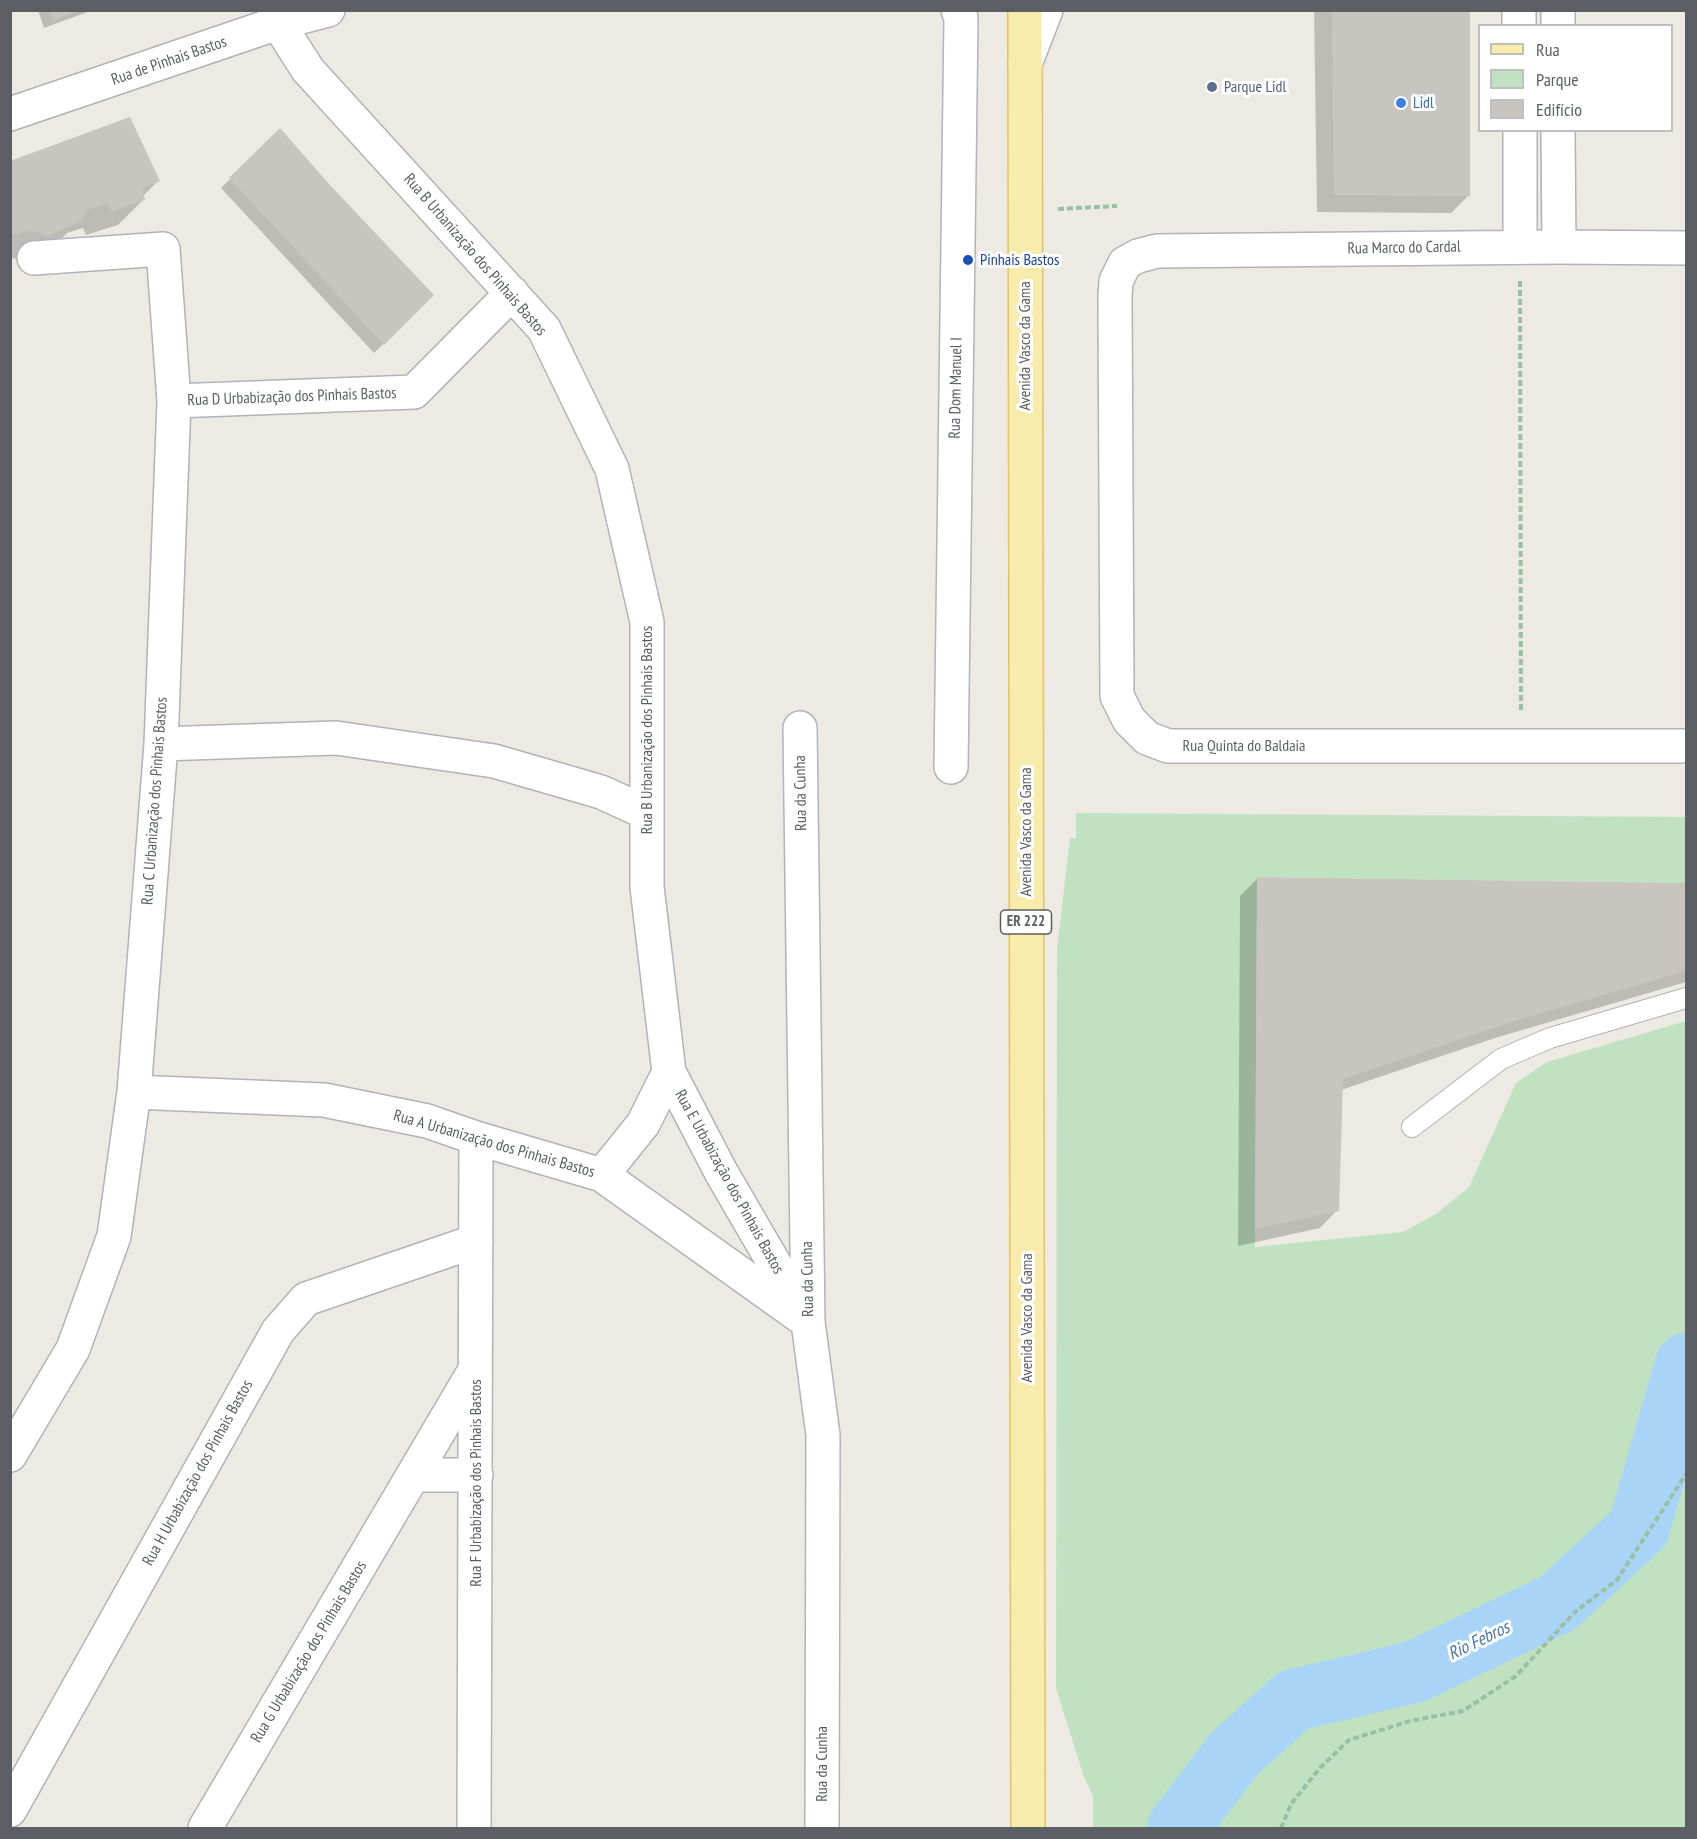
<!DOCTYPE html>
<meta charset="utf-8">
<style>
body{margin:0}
#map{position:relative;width:1697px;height:1839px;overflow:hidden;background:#eceae3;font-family:"PT Sans Narrow",sans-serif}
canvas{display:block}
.frame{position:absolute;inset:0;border:12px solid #5b5e62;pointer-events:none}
.legend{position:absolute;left:1478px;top:24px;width:195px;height:108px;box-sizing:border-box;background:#fff;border:2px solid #bdbfc0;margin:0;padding:8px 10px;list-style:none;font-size:18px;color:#5b5e62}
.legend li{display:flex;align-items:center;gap:12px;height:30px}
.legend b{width:30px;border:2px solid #bdbfc0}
</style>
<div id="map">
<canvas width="1697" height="1839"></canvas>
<div class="frame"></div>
<ul class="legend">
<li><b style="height:8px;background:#f8ecac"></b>Rua</li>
<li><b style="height:16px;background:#c1e2c1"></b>Parque</li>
<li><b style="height:16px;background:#c8c5c0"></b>Edifício</li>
</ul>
</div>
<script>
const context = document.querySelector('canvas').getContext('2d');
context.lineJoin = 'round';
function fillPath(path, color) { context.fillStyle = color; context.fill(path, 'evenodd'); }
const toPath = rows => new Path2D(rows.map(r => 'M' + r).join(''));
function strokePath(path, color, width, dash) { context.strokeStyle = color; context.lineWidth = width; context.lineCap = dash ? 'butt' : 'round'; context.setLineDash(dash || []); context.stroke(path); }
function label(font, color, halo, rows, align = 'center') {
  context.font = font + ' "PT Sans Narrow",sans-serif'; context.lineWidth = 6; context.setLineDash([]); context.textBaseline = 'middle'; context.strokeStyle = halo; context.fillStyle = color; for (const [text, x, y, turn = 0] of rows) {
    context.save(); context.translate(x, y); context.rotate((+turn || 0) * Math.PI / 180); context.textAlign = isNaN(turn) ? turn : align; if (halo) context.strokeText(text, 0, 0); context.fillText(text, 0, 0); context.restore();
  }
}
const green = toPath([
 [1076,813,1686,817,1686,883,1257,877,1255,1247,1403,1232,1436,1214,1469,1187,1516,1083,1547,1062,1686,1021,1686,1828,1093,1828,1093,1796,1083,1774,1056,1688,1057,950,1070,838,1076,838]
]);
const shadow = toPath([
 [38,10,93,10,44,28],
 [1314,10,1469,10,1469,195,1451,213,1317,212],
 [280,130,328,184,432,295,374,353,221,188],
 [10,162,158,181,143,196,143,200,118,225,86,235,83,228,67,233,54,246,21,261,10,257],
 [1257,879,1686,884,1686,982,1495,1038,1341,1090,1337,1210,1320,1228,1238,1246,1240,896]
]);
const river = toPath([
 [1178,1828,1234,1754,1294,1700,1414,1672,1558,1603,1639,1528,1686,1364]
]);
const building = toPath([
 [49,10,79,10,79,11,53,20],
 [1332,10,1470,10,1470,196,1334,195],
 [130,117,160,181,142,188,145,200,111,211,108,203,87,210,81,221,48,236,31,230,13,235,10,227,10,161],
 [280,128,329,184,434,295,384,345,229,178],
 [1257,877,1686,883,1686,971,1514,1021,1343,1079,1339,1211,1255,1229]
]);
const path = toPath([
 [1058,209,1117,206],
 [1520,281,1521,711],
 [1281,1828,1291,1804,1320,1768,1349,1740,1410,1721,1463,1711,1516,1676,1575,1612,1617,1580,1686,1474]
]);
const lane = toPath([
 [1412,1127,1501,1059,1550,1038,1686,998]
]);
const street = toPath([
 [275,10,278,23,308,70,544,329,612,469,647,622,647,887,669,1072,643,1124,602,1175],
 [1519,10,1519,26],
 [1558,10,1558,26],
 [1520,130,1520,247],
 [1558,130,1559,247],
 [1686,248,1559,247,1157,251,1138,256,1125,263,1116,281,1115,297,1117,696,1129,720,1147,738,1168,746,1686,746],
 [174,401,414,392,512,293],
 [800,728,808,1322,823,1435,822,1828],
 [161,744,336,738,494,761,601,792,647,813],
 [951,767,961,18,958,10],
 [669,1072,721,1172,803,1313],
 [134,1092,324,1100,427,1121,476,1138,602,1175,808,1322],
 [10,1455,73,1349,114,1236,134,1092,161,744,174,401,163,249,34,258],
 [413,1475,476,1475],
 [10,1810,278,1331,306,1299,476,1241],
 [205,1828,475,1370],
 [474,1828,476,1138]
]);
const secondary = toPath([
 [1025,64,1046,10],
 [10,114,278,23,328,10]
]);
const primary = toPath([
 [1025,10,1028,1828]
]);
const markers = [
 [1212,87,6,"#5c6f8a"],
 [1401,103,6,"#3f7fe0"],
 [968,260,6,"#1a4fb4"]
];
const shields = [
 [1026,922,51]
];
const shieldNames = [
 ["ER 222",1026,922]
];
const streetNames = [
 ["Rua de Pinhais Bastos",169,61,-19],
 ["Rua Marco do Cardal",1404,248,-1],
 ["Rua B Urbanização dos Pinhais Bastos",475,255,49],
 ["Avenida Vasco da Gama",1025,346,-90],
 ["Rua Dom Manuel I",956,388,-89],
 ["Rua D Urbabização dos Pinhais Bastos",292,397,-2],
 ["Rua B Urbanização dos Pinhais Bastos",647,730,-90],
 ["Rua Quinta do Baldaia",1244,746],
 ["Rua da Cunha",801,793,-91],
 ["Rua C Urbanização dos Pinhais Bastos",155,801,-86],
 ["Avenida Vasco da Gama",1026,832,-90],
 ["Rua A Urbanização dos Pinhais Bastos",494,1144,16],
 ["Rua E Urbabização dos Pinhais Bastos",729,1182,61],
 ["Rua da Cunha",808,1279,-91],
 ["Avenida Vasco da Gama",1027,1318,-90],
 ["Rua H Urbabização dos Pinhais Bastos",198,1473,-61],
 ["Rua F Urbabização dos Pinhais Bastos",476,1483,-90],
 ["Rua G Urbabização dos Pinhais Bastos",309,1652,-59],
 ["Rua da Cunha",822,1764,-90]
];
const serviceNames = [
 ["Parque Lidl",1224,87]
];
const shopNames = [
 ["Lidl",1413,103]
];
const transitNames = [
 ["Pinhais Bastos",980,260]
];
const waterNames = [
 ["Rio Febros",1479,1641,-26]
];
fillPath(green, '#c1e2c1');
fillPath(shadow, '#0003');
strokePath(river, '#a8d4f7', 62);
fillPath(building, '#c8c5c0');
strokePath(lane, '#b0b3b7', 22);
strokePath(street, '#b0b3b7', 36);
strokePath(secondary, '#afb2b7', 36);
strokePath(primary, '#e5c163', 36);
strokePath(path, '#99c0a4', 4, [6, 3]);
strokePath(lane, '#fff', 20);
strokePath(street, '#fff', 33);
strokePath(secondary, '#fff', 33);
strokePath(primary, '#f8ecac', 33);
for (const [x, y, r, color] of markers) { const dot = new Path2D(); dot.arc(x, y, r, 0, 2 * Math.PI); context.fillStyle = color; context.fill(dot); strokePath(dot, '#fff', 2); }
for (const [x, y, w] of shields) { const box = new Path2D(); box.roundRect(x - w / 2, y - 12, w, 24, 4.5); context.fillStyle = '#fff'; context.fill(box); strokePath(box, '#5b5e62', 1.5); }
label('bold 15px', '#5b5e62', null, shieldNames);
label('16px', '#5b5e62', '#fff', streetNames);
label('16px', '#4e5e75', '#fff', serviceNames, 'left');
label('16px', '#366cbe', '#fff', shopNames, 'left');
label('16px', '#164399', '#fff', transitNames, 'left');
label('italic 18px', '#4776a7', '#fff', waterNames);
</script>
